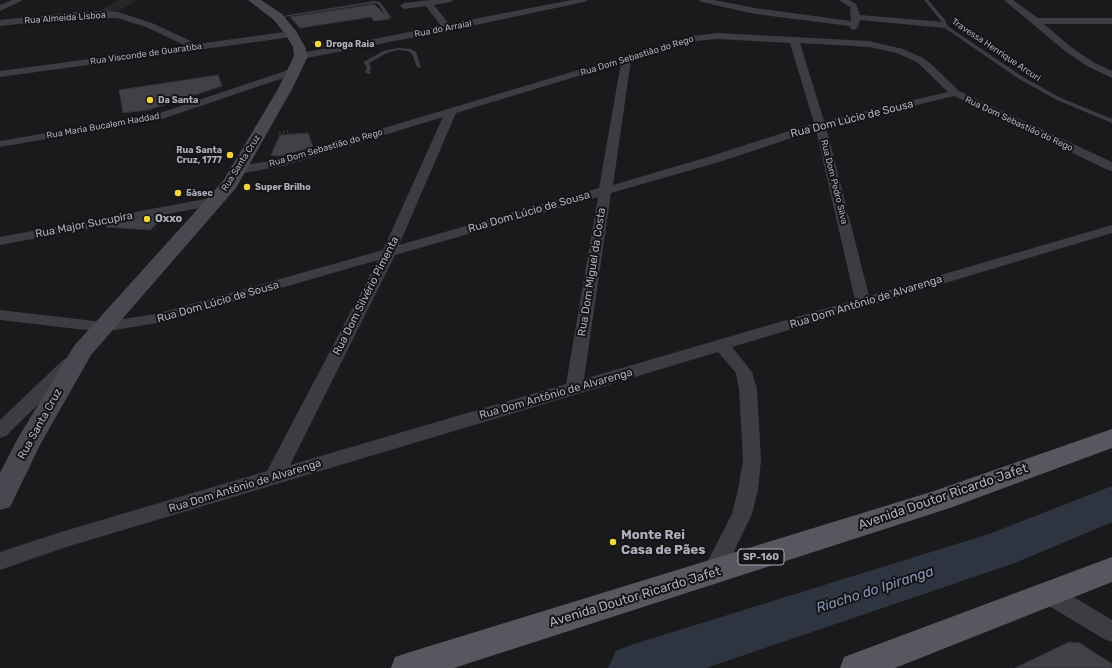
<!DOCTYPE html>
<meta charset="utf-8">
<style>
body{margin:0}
canvas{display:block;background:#1a191b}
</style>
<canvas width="1112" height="668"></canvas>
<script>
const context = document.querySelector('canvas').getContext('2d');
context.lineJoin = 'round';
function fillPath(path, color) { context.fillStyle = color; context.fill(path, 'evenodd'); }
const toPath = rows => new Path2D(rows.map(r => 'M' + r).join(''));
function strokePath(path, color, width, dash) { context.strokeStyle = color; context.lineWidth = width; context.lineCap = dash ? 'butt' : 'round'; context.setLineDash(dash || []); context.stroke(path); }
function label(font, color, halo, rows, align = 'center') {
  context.font = font + ' Rubik,sans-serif'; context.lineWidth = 4; context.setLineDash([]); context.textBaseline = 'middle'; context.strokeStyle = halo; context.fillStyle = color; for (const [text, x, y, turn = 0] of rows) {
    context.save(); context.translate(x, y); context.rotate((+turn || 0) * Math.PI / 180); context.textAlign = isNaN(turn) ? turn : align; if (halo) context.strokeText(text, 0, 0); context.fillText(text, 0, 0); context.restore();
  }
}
const built = toPath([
 [117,0,137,0,117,12,99,12]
]);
const river = toPath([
 [1112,486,1112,522,1015,563,706,668,608,668,616,651,634,644,989,534,1112,486]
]);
const building = toPath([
 [374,4,389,19,374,21,371,17,300,28,290,17,374,4],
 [312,42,321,42,324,46,317,47,312,42],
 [218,75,222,86,148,110,123,113,119,90,218,75],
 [308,133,313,147,280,156,271,155,280,135,308,133],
 [162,213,166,215,150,230,106,227,111,222,162,213],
 [1069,642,1080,643,1112,664,1112,668,1015,668,1069,642]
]);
const path = toPath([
 [279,133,288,131]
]);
const lane = toPath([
 [924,0,928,0,946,21,946,25,1023,77,1061,98,1112,119,1112,123,1057,100,1019,79,942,26,942,22,924,0],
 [374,1,380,2,391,17,391,18,387,18,378,4,374,3,278,18,276,17,374,1],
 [398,48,411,49,416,52,421,68,417,67,412,54,408,51,398,50,387,53,371,62,369,63,371,67,370,71,371,73,369,74,365,72,367,67,364,63,364,62,383,51,398,48]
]);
const street = toPath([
 [12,0,23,0,0,11,0,5,12,0],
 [431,0,454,0,450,2,434,5,449,24,571,0,588,0,584,2,447,31,301,59,296,56,301,53,441,26,426,6,404,9,400,6,404,3,431,0],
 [698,0,714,0,755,8,851,21,850,7,839,0,849,0,856,4,860,15,944,22,948,25,944,28,860,20,858,27,854,30,851,29,850,26,755,14,702,2,698,0],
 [1004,0,1013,0,1038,18,1112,18,1112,24,1044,24,1071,47,1093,62,1112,71,1112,78,1087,66,1065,51,1004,0],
 [105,11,118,12,152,23,197,44,292,31,297,34,292,37,0,77,0,71,186,46,146,27,117,18,76,18,0,26,0,20,76,12,105,11],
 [718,33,869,41,903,49,923,58,931,64,959,91,1112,162,1112,171,1108,170,954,96,826,127,869,296,1112,225,1112,233,732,347,752,372,757,389,761,460,758,490,752,514,721,578,713,581,705,578,702,572,732,514,738,490,743,460,739,389,736,373,718,352,63,548,0,570,0,552,61,532,267,471,378,260,163,322,103,332,0,320,0,310,103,322,156,314,383,250,443,117,283,166,238,174,234,173,232,170,234,167,238,166,277,160,692,36,718,33],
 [718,39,790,43,814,123,708,157,613,185,631,60,696,41,718,39],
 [800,43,869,47,897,53,917,62,948,92,824,121,800,43],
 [621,63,599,188,399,245,456,113,621,63],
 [816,130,855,300,584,379,611,193,716,163,816,130],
 [598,197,566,384,290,465,395,255,598,197],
 [294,68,298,69,299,71,298,73,162,119,0,147,0,141,157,114,294,68],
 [216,197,221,198,222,201,221,204,0,245,0,237,216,197],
 [70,358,76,359,78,363,76,367,6,436,0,438,0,420,64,359,70,358],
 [1049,584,1057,587,1112,620,1112,642,1104,639,1041,601,1038,594,1041,587,1049,584]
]);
const secondary = toPath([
 [248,0,261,0,282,14,296,31,305,47,308,56,292,89,236,188,91,355,40,445,10,507,0,510,0,473,18,438,74,346,223,181,278,89,294,56,293,47,286,35,274,20,248,0]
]);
const primary = toPath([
 [1112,429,1112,448,950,508,454,668,391,668,395,657,407,653,934,491,1112,429],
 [1112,557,1112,582,895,668,840,668,844,657,1112,557]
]);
const markers = [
 [318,44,4,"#f0d73d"],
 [150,100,4,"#f0d73d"],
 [230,155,4,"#f0d73d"],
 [247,187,4,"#f0d73d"],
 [178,193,4,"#f0d73d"],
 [147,219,4,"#f0d73d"],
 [613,542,4,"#f0d73d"]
];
const farStreetnames = [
 ["Rua Almeida Lisboa",65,18,-4],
 ["Rua do Arraial",443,29,-11],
 ["Travessa Henrique Arcuri",996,50,34],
 ["Rua Visconde de Guaratiba",146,54,-8],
 ["Rua Dom Sebastião do Rego",637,56,-17],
 ["Rua Dom Sebastião do Rego",1019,124,25],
 ["Rua Maria Bucalem Haddad",103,126,-10],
 ["Rua Dom Sebastião do Rego",326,148,-16],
 ["Rua Santa Cruz",241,163,-58],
 ["Rua Dom Pedro Silva",834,182,76]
];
const farPoinames = [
 ["Droga Raia",326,44],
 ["Da Santa",158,100],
 ["Rua Santa",222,150,"right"],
 ["Cruz, 1777",222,160,"right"],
 ["Super Brilho",255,187],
 ["5àsec",186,193]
];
const shields = [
 [761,557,46]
];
const shieldNames = [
 ["SP-160",761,557]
];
const streetNames = [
 ["Rua Dom Lúcio de Sousa",852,119,-14],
 ["Rua Dom Lúcio de Sousa",529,212,-16],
 ["Rua Major Sucupira",84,225,-11],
 ["Rua Dom Miguel da Costa",592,272,-81],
 ["Rua Dom Silvério Pimenta",366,296,-63],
 ["Rua Dom Lúcio de Sousa",218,302,-16],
 ["Rua Dom Antônio de Alvarenga",866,302,-17],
 ["Rua Dom Antônio de Alvarenga",556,394,-16],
 ["Rua Santa Cruz",40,424,-61],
 ["Rua Dom Antônio de Alvarenga",245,486,-17]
];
const poiNames = [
 ["Oxxo",155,219]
];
const nearStreetnames = [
 ["Avenida Doutor Ricardo Jafet",943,497,-19],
 ["Avenida Doutor Ricardo Jafet",635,597,-17]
];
const nearPoinames = [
 ["Monte Rei",621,535],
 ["Casa de Pães",621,550]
];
const nearWaternames = [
 ["Riacho do Ipiranga",875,590,-18]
];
fillPath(built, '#262528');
fillPath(river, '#2f3540');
fillPath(building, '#414145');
strokePath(building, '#343337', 1);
strokePath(path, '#404147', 2, [1.5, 2.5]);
fillPath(lane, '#3c3c42');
fillPath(street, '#3c3c42');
fillPath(secondary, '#484950');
fillPath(primary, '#56575f');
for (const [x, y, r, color] of markers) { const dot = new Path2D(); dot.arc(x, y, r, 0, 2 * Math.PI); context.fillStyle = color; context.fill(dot); strokePath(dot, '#151417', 1.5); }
label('9px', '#acaebb', '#151417', farStreetnames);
label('bold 9px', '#acaebb', '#151417', farPoinames, 'left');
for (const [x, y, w] of shields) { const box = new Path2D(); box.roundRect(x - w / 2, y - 8, w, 16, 3); context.fillStyle = '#151417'; context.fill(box); strokePath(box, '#acaebb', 1); }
label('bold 10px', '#acaebb', null, shieldNames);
label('11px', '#acaebb', '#151417', streetNames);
label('bold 11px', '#acaebb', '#151417', poiNames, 'left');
label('13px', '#acaebb', '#151417', nearStreetnames);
label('bold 13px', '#acaebb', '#151417', nearPoinames, 'left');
label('italic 14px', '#8494b5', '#151417', nearWaternames);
</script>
